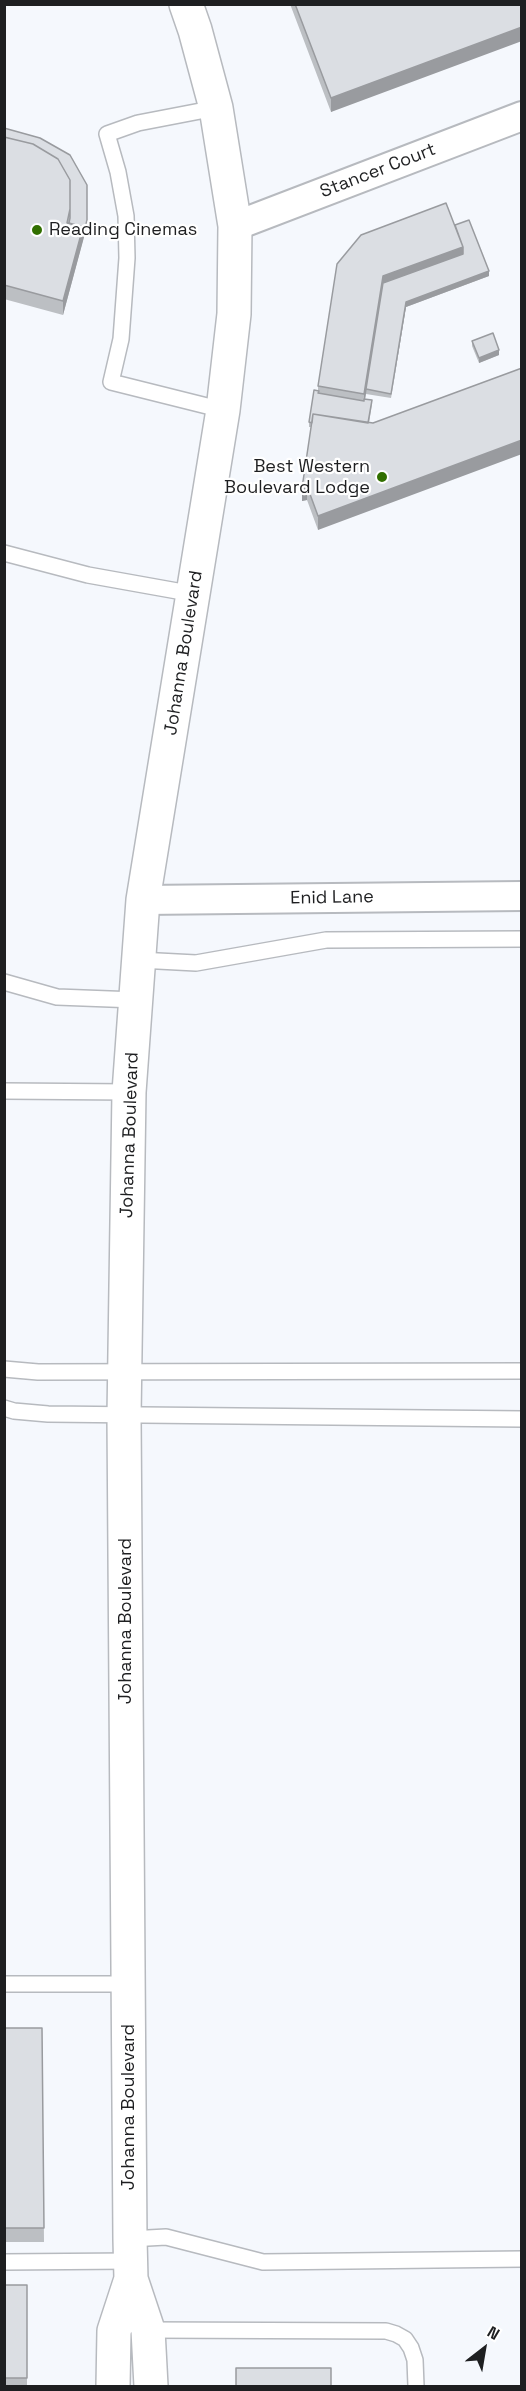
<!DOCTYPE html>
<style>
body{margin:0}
#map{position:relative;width:526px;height:2391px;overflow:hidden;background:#f5f8fd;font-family:"Space Grotesk",sans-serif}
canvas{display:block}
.frame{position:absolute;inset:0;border:6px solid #1e1f21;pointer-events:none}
.north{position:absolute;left:454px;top:2319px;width:60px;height:60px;-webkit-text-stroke:4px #fff;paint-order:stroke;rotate:31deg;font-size:16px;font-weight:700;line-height:24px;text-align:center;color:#1e1f21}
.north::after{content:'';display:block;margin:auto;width:21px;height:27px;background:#1e1f21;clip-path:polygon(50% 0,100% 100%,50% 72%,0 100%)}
</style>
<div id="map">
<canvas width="526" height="2391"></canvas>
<div class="frame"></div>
<div class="north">N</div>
</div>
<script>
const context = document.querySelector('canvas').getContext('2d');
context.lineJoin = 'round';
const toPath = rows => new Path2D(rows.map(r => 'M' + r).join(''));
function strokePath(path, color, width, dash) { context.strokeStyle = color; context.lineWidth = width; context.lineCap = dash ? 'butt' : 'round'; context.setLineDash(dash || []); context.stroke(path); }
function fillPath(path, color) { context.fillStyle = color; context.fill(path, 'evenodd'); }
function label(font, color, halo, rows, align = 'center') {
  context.font = font + ' "Space Grotesk",sans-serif'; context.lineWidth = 4.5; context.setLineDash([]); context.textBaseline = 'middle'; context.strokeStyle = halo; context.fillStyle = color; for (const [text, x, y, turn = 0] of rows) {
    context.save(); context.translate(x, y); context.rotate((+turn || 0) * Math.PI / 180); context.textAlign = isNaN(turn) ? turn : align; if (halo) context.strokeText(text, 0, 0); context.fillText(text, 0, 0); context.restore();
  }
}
const lane = toPath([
 [216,108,138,123,107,134,118,172,126,216,127,258,121,339,111,382,223,410],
 [4,553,88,575,194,594],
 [139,960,196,963,326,940,522,939],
 [4,982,57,997,136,1000],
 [4,1091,129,1092],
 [4,1369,38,1372,522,1371],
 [4,1408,14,1411,48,1414,522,1419],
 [4,1984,128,1984],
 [130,2239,166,2237,263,2262,522,2259],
 [4,2262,131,2261],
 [148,2330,386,2331,396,2334,405,2339,411,2348,415,2360,416,2386]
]);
const street = toPath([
 [235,226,522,116],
 [143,900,522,896]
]);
const secondary = toPath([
 [113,2386,114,2331,131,2279],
 [151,2386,148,2330,131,2279,130,2239,124,1416,129,1092,143,900,223,410,234,314,235,226,216,108,195,30,186,4]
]);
const wall = toPath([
 [290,4,522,4,331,112],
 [4,128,87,225,63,315,4,299],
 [455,225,489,276,406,307,391,398,366,394,366,392,365,399,372,404,369,423,318,530,307,500,302,501,311,427,309,427,309,422,318,390,318,386],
 [472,341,499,355,479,363,472,346],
 [4,2028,42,2028,44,2242,4,2242],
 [4,2285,27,2285,27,2386,4,2386]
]);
const shadedWall = toPath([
 [522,27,522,41,331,112,331,98],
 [87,220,87,225,83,241,83,236],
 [83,227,83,241,63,315,63,301],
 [463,247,463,259,383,288,364,406,364,394,383,276],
 [489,271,489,276,406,307,391,398,406,302],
 [499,350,499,355,479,363,479,358],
 [522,440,522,454,318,530,318,516],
 [307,486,307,500,302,501,302,488]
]);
const building = toPath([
 [295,4,522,4,522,27,331,98,295,4],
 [4,128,40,138,70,155,87,185,87,220,83,236,83,227,69,223,70,218,70,180,58,159,33,144,4,137,4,128],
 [4,137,33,144,58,159,70,180,70,209,67,223,83,227,63,301,4,285,4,137],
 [446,203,463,247,383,276,364,394,318,386,337,264,361,235,446,203],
 [469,220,489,271,406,302,391,394,366,389,383,283,463,254,463,247,455,225,469,220],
 [493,333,499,350,479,358,472,341,493,333],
 [522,368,522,440,318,516,307,486,302,488,313,414,373,423,522,368],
 [314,390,319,391,318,393,364,401,364,399,372,400,368,423,313,414,312,423,309,422,314,390],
 [4,2028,42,2028,44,2228,4,2228,4,2028],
 [4,2285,27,2285,27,2378,4,2378,4,2285],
 [236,2368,331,2368,331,2386,236,2386,236,2368]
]);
const markers = [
 [37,230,6,"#316f00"],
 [382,477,6,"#316f00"]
];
const streetNames = [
 ["Stancer Court",378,171,-21],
 ["Johanna Boulevard",184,653,-81],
 ["Enid Lane",332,898,-1],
 ["Johanna Boulevard",130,1135,-88],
 ["Johanna Boulevard",126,1621,-90],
 ["Johanna Boulevard",129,2107,-90]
];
const poiNames = [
 ["Reading Cinemas",49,230],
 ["Best Western",370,467,"right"],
 ["Boulevard Lodge",370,488,"right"]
];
strokePath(lane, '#b7babf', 18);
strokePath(street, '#b7babf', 32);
strokePath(secondary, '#b7babf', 36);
strokePath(lane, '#fff', 15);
strokePath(street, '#fff', 28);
strokePath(secondary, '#fff', 33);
fillPath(wall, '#bcbfc3');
fillPath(shadedWall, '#999b9f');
fillPath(building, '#dbdee3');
strokePath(building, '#999b9f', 1.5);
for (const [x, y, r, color] of markers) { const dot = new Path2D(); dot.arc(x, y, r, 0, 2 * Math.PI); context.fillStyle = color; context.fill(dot); strokePath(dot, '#fff', 2); }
label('18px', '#1e1f21', '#fff', streetNames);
label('18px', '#1e1f21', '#fff', poiNames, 'left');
</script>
